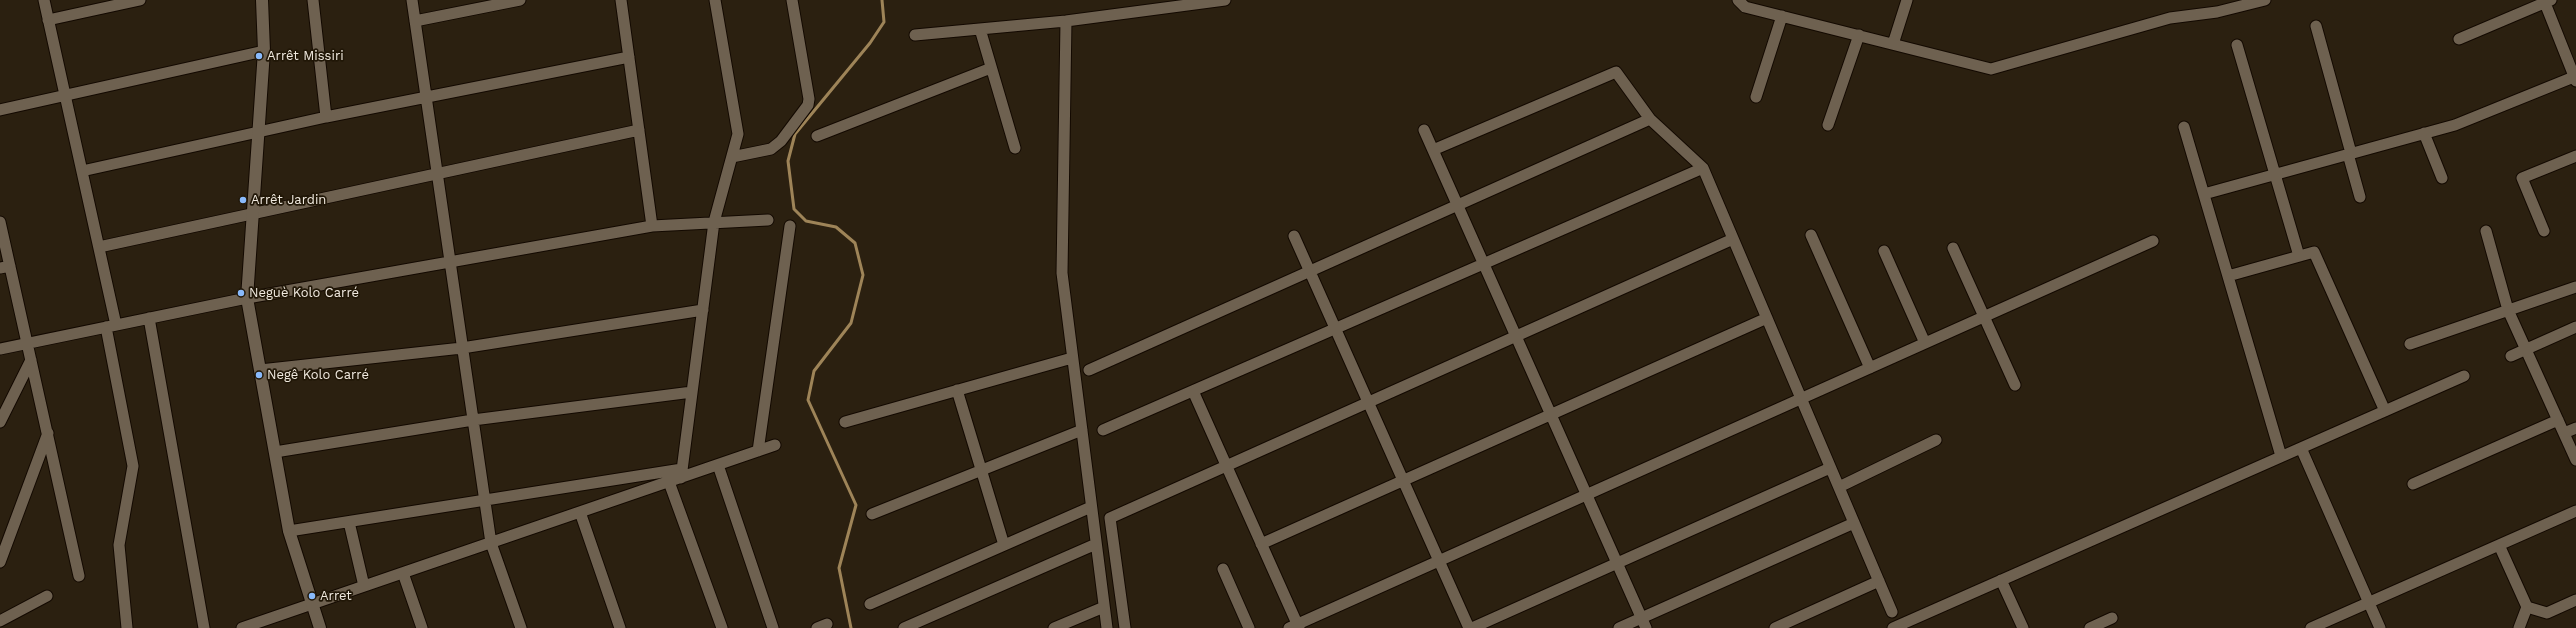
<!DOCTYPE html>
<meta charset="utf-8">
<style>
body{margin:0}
canvas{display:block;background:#2b2010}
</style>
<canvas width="2576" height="628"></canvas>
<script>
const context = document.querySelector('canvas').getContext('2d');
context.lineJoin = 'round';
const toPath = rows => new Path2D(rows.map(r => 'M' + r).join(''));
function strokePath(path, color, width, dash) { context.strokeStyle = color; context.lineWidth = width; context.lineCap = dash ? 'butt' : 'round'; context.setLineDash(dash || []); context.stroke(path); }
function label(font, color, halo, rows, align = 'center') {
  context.font = font + ' "Work Sans",sans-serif'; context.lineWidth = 3.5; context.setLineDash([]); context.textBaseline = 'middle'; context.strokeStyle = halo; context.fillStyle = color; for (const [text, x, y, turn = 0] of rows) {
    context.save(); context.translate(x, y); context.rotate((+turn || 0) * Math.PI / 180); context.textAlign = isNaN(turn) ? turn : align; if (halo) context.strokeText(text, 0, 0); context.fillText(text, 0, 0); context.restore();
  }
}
const stream = toPath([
 [851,628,839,568,856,505,808,400,814,371,851,323,863,275,855,243,836,227,806,221,794,209,788,161,795,134,870,43,884,22,882,0]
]);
const minor = toPath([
 [44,0,116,325],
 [313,0,326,117],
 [412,0,491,543,521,628],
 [621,0,652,226],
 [1738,0,1745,7,1991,69,2170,18,2217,12,2265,0],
 [2545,3,2576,81],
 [48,20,140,0],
 [415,21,520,0],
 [1066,21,1062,273,1107,628],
 [2316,26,2351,153],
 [980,29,1015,148],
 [915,35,1066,21,1225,0],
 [2459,39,2551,0],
 [1893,44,1907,0],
 [2237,45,2299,256],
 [1756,97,1782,16],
 [0,110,264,51],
 [1828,125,1859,35],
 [2184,127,2281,456],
 [1424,130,1646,628],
 [2424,133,2442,178],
 [817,136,991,68],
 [1433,150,1616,72,1650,119,1703,168,1892,612],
 [2348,154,2360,197],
 [732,157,771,149,781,141,808,105,809,99,792,0],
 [82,171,326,117,629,57],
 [2204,194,2455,125,2576,76],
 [0,222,79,576],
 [2486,231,2508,310,2576,460],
 [2544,231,2522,178,2576,156],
 [1811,235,1870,368],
 [1294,236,1469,628],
 [99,247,639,130],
 [1953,248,2015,385],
 [1884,251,1925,343],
 [0,268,10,266],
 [2228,276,2314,252,2385,411],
 [149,318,204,628],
 [106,327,133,466,119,545,127,628],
 [2410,344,2576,287],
 [0,349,247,298,652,226,768,220],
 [2511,356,2576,327],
 [260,370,462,348,703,310],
 [1089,370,1650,119],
 [957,390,1004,545],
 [1193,391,1299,628],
 [0,422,31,360],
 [845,422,1072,358],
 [1103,430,1703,168],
 [2564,433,2576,428],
 [2301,448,2380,628],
 [758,451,790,226],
 [275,452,473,420,692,392],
 [718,465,773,628],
 [681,478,714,222,738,134,715,0],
 [669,482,722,628],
 [2413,484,2558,420],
 [1839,487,1936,440],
 [580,512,620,628],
 [872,514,1082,430],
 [349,522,364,586],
 [289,531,682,469],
 [1261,544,1767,318],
 [2499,545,2527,607,2519,628],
 [0,562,48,433],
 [1223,569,1249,628],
 [403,573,422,628],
 [2001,580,2023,628],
 [870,604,1091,507],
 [2527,607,2547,613,2576,600],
 [0,621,47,596],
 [242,628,775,445],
 [817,628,827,624],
 [904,628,1096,544],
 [1054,628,1104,607],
 [1125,628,1110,518,1733,239],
 [1289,628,2153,241],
 [1472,628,1830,468],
 [1619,628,1854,523],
 [1775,628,1879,581],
 [1893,628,2464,376],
 [2090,628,2112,618],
 [2311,628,2576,511]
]);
const tertiary = toPath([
 [262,0,264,51,247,298,289,531,320,628]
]);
const markers = [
 [259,56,4,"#89bafc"],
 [243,200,4,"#89bafc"],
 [241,293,4,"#89bafc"],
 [259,375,4,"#89bafc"],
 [312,596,4,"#89bafc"]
];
const poiNames = [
 ["Arrêt Missiri",267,56],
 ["Arrêt Jardin",251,200],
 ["Neguè Kolo Carré",249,293],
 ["Negê Kolo Carré",267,375],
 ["Arret",320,596]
];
strokePath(stream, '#9e8458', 3);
strokePath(minor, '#130900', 13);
strokePath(tertiary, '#130900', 14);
strokePath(minor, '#6e6150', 11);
strokePath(tertiary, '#6e6150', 12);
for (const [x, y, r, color] of markers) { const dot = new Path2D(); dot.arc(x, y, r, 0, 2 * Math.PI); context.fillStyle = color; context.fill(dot); strokePath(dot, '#211707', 1.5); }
label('13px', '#f0e9df', '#211707', poiNames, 'left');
</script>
